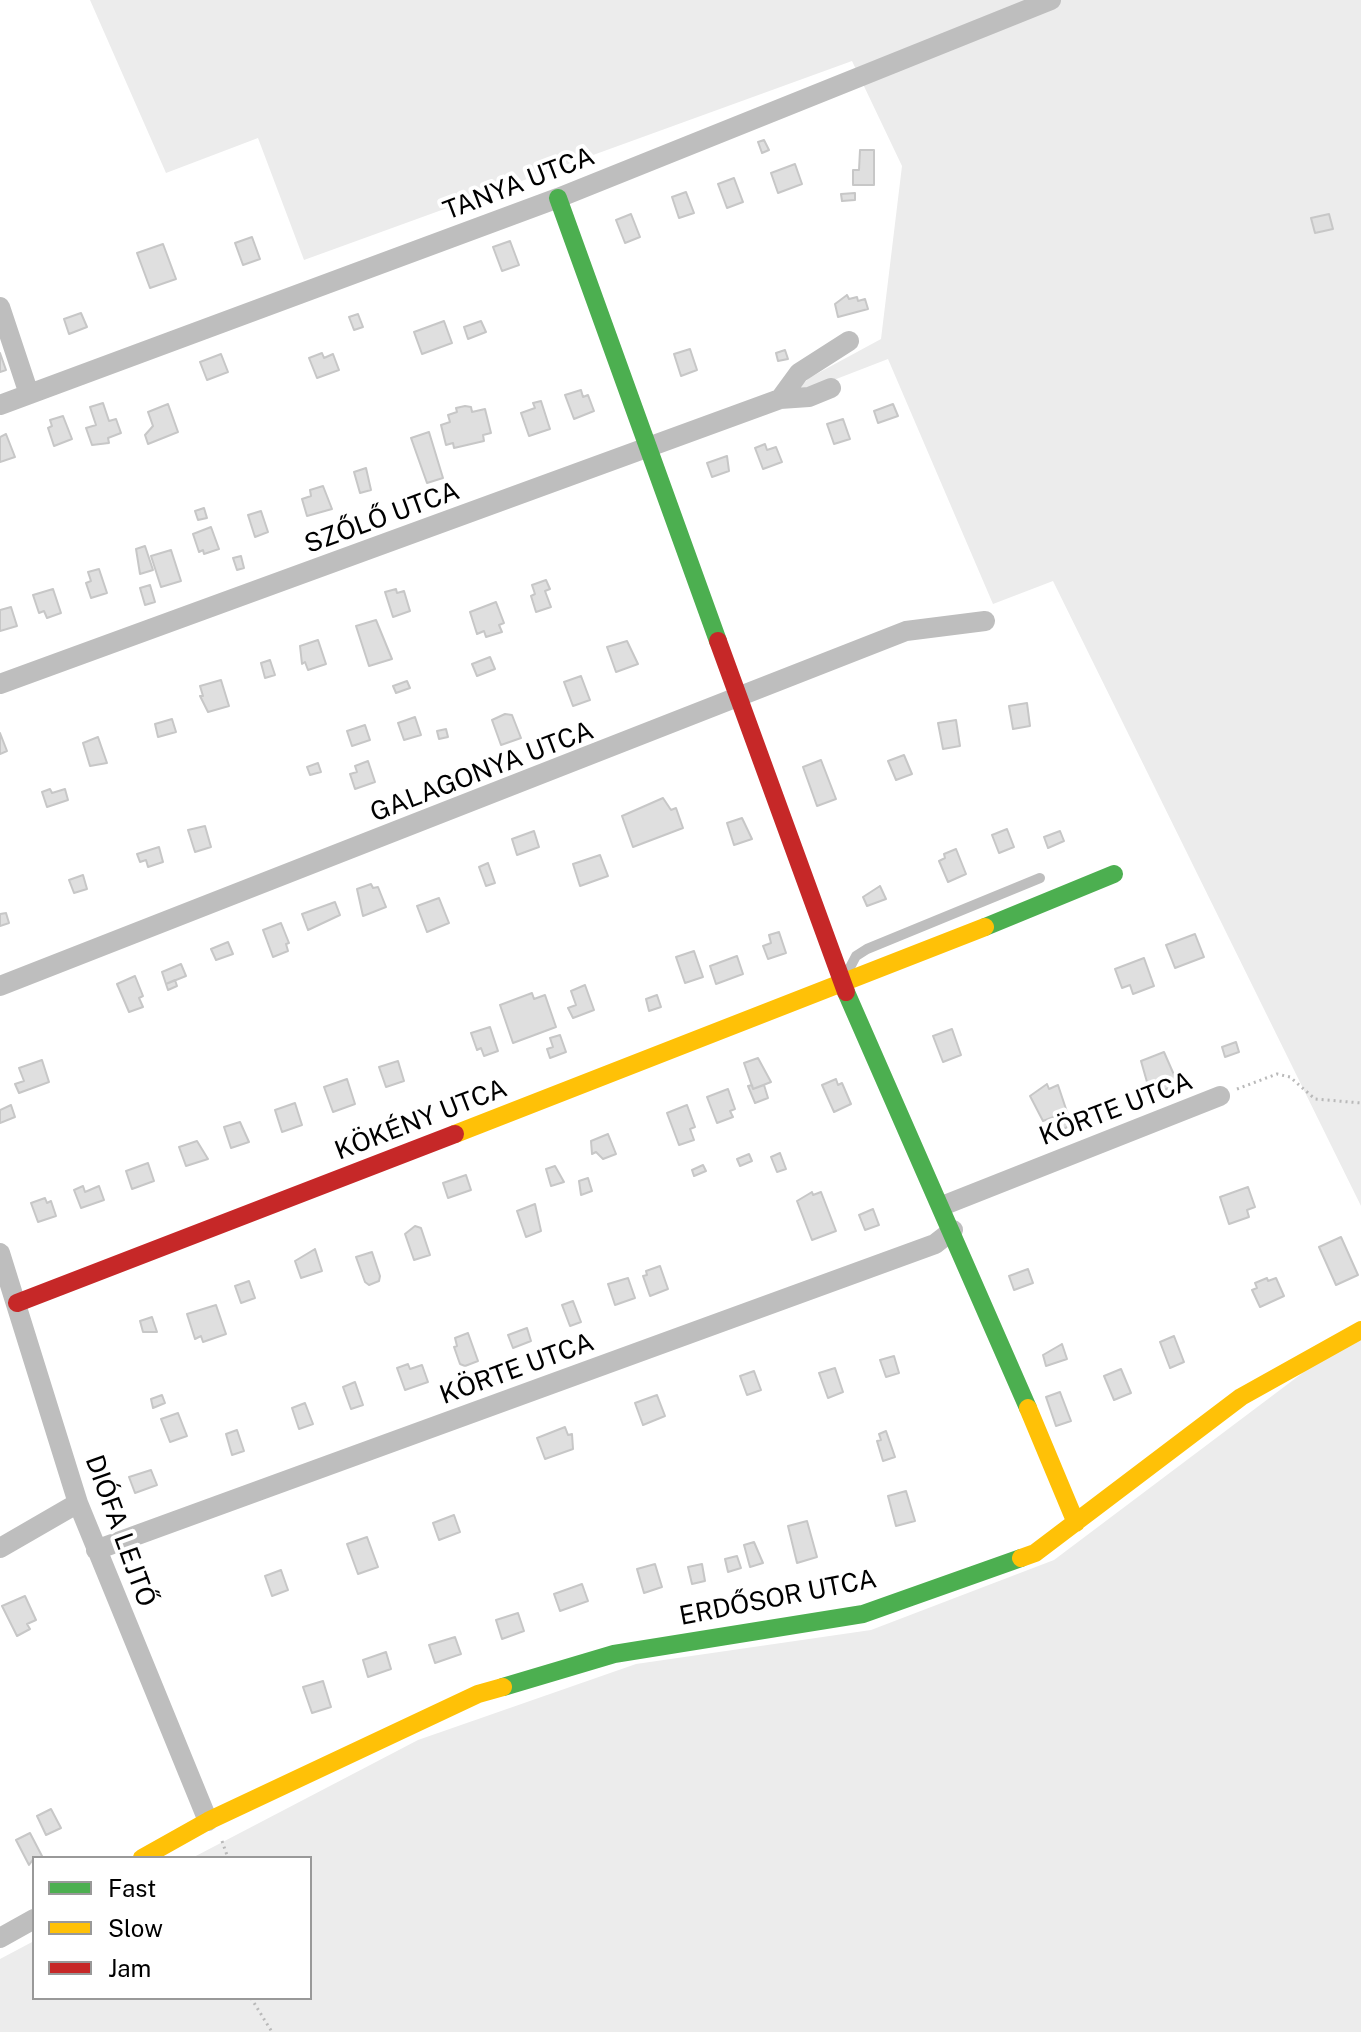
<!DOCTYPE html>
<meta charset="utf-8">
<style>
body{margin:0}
#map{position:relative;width:1361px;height:2032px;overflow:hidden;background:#fff;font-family:"Public Sans",sans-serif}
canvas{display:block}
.legend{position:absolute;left:32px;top:1856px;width:280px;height:144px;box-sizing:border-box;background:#fff;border:2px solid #999;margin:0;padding:10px 14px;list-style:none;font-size:24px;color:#000}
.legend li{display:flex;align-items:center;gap:16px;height:40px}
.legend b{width:40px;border:2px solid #999}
</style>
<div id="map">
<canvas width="1361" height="2032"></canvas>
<ul class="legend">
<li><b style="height:10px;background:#4caf50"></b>Fast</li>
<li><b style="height:10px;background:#ffc107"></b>Slow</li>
<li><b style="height:10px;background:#c62828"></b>Jam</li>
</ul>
</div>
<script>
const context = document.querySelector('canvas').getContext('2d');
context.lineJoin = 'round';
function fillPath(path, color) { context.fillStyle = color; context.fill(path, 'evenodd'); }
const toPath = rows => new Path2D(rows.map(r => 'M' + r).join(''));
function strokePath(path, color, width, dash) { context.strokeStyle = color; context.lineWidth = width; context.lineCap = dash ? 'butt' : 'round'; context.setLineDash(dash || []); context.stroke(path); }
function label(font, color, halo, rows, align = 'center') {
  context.font = font + ' "Public Sans",sans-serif'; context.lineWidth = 8; context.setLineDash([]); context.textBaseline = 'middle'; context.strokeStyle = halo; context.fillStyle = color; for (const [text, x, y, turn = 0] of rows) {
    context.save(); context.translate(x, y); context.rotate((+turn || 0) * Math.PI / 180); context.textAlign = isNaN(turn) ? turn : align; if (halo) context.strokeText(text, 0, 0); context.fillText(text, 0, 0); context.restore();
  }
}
const green = toPath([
 [90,0,1361,0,1361,1206,1053,581,993,604,888,359,813,388,799,388,809,378,881,339,902,166,852,61,304,260,258,138,166,173],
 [1361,1329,1361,2032,0,2032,0,1959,34,1941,34,1998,310,1998,310,1858,192,1858,418,1740,636,1664,871,1630,1054,1560]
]);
const building = toPath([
 [764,140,769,150,762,153,758,142,764,140],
 [860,150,874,150,874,185,853,185,853,170,859,170,860,150],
 [795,164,802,184,778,193,771,173,795,164],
 [734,178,743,202,727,208,718,184,734,178],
 [686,192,694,213,679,218,672,197,686,192],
 [855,193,855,200,842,201,841,194,855,193],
 [631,214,640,237,625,243,616,220,631,214],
 [1329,214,1333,229,1315,233,1311,218,1329,214],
 [252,237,260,259,243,265,235,243,252,237],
 [510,241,519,265,502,271,493,247,510,241],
 [163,244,176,279,150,288,137,253,163,244],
 [847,295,849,299,857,297,858,301,865,299,868,309,838,317,835,304,847,295],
 [81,313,87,327,69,334,64,319,81,313],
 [358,314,363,327,354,330,349,317,358,314],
 [444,321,452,343,422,354,414,332,444,321],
 [481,321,486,332,468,339,464,327,481,321],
 [690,349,697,370,681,376,674,354,690,349],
 [785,350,788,359,778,361,776,353,785,350],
 [0,353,6,370,0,372,0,353],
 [322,353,324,358,333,354,339,370,317,378,309,358,322,353],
 [221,354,228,372,207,380,200,362,221,354],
 [581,390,583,397,588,395,594,411,574,419,565,395,581,390],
 [541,401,550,429,529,436,521,413,535,408,533,403,541,401],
 [103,403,109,421,116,419,121,433,108,438,109,443,92,445,86,428,96,425,90,407,103,403],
 [168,404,178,432,148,444,145,435,153,426,148,412,168,404],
 [893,404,898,416,878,423,874,411,893,404],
 [465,406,471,407,472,412,485,409,491,433,483,435,484,441,454,448,453,443,446,445,441,425,450,422,448,415,457,412,456,408,465,406],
 [63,416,72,439,54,446,48,428,52,426,50,420,63,416],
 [843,419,850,439,834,444,827,424,843,419],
 [429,432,443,478,427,483,411,438,429,432],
 [6,434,15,457,0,462,0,437,6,434],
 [765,444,767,450,776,447,782,462,763,469,755,448,765,444],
 [727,456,729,471,712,477,707,463,727,456],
 [366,468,371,490,360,493,354,472,366,468],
 [323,486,332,509,307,516,302,499,311,496,310,490,323,486],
 [204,508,207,518,198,520,195,511,204,508],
 [261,511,268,532,255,537,248,515,261,511],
 [211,527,219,549,204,554,203,550,199,552,193,534,211,527],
 [145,546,153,570,140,574,136,549,145,546],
 [171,550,181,581,161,587,151,556,171,550],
 [241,556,244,568,237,570,233,558,241,556],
 [99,569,107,593,91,598,86,583,91,581,88,572,99,569],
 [546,580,550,589,545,591,551,607,536,612,531,596,535,594,532,585,546,580],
 [150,585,155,602,145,605,140,588,150,585],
 [53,589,61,613,47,618,44,611,39,613,33,595,53,589],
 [396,589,397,593,404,591,410,611,393,617,385,592,396,589],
 [496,602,504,623,499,625,502,632,486,637,484,631,477,634,470,612,496,602],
 [11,607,17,626,0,631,0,610,11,607],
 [376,620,392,659,369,666,356,626,376,620],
 [318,640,326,664,308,670,305,662,302,664,300,646,318,640],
 [627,641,638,664,616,672,607,647,627,641],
 [490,657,495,669,477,676,472,664,490,657],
 [270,660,275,675,265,678,261,663,270,660],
 [581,676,590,700,573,706,564,682,581,676],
 [221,680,229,706,208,712,200,696,203,696,200,686,221,680],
 [407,681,410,688,396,693,393,686,407,681],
 [1027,703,1030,726,1013,729,1009,706,1027,703],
 [505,714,512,715,521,738,501,745,492,720,505,714],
 [415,717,421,735,404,740,398,723,415,717],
 [172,719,176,732,158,737,155,724,172,719],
 [956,720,960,746,943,749,938,723,956,720],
 [365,725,370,740,352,746,347,731,365,725],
 [446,729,448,737,439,739,437,731,446,729],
 [0,733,7,751,0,754,0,733],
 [98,737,107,763,90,766,83,743,98,737],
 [904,755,912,774,896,780,888,761,904,755],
 [821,760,836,799,817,806,803,767,821,760],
 [368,761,375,782,355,789,350,774,357,772,355,766,368,761],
 [318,763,321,772,310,775,307,767,318,763],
 [50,789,52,793,65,789,68,800,47,807,42,792,50,789],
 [663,798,671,810,676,808,683,828,633,847,622,816,663,798],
 [742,818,752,839,734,845,727,823,742,818],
 [205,826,211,847,195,852,188,830,205,826],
 [1007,829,1014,847,999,853,992,835,1007,829],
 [534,831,539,847,517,855,512,839,534,831],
 [1060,831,1064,841,1048,848,1044,837,1060,831],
 [159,847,163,862,148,867,146,860,140,862,137,854,159,847],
 [956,849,966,874,948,882,939,861,945,858,944,854,956,849],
 [600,855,608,876,580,886,573,864,600,855],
 [488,863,495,883,486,886,479,867,488,863],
 [83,875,87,889,74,893,69,880,83,875],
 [371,884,373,888,378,887,386,907,363,916,357,889,371,884],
 [880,886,886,899,867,906,863,897,880,886],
 [439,898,449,923,427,932,417,906,439,898],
 [335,902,340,915,308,930,302,914,335,902],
 [6,913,9,923,0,926,0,914,6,913],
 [281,923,289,943,286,944,288,951,273,957,263,930,281,923],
 [779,932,786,953,768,959,763,946,771,943,769,935,779,932],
 [1195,934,1204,957,1175,968,1166,945,1195,934],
 [228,942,233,954,216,960,211,949,228,942],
 [694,951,703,977,685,983,676,957,694,951],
 [737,956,743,974,716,984,710,966,737,956],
 [1144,958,1154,986,1133,994,1130,985,1122,988,1115,969,1144,958],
 [181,964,186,976,166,984,162,972,181,964],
 [135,976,143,996,139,998,143,1007,129,1012,117,984,135,976],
 [175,980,177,986,168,990,166,984,175,980],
 [585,985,594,1010,573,1018,568,1008,576,1005,571,991,585,985],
 [532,993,534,999,545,995,556,1027,513,1043,500,1005,532,993],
 [657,995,661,1007,649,1011,646,999,657,995],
 [490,1027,498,1051,484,1056,481,1048,477,1050,471,1033,490,1027],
 [952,1029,961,1055,943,1062,933,1036,952,1029],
 [560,1035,566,1052,550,1058,547,1049,553,1047,550,1038,560,1035],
 [1236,1042,1239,1052,1225,1057,1222,1047,1236,1042],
 [1164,1052,1178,1084,1151,1096,1141,1061,1164,1052],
 [758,1058,771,1082,753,1089,744,1063,758,1058],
 [42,1060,49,1082,19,1093,15,1084,24,1081,19,1068,42,1060],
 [398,1061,404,1081,386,1087,379,1067,398,1061],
 [347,1079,355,1104,333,1112,324,1087,347,1079],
 [836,1079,838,1085,842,1083,851,1104,834,1112,822,1085,836,1079],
 [1047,1084,1049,1089,1058,1085,1067,1112,1043,1121,1030,1096,1047,1084],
 [752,1085,753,1089,764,1085,768,1098,755,1103,748,1086,752,1085],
 [728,1089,735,1109,730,1111,733,1117,717,1123,707,1097,728,1089],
 [295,1103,302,1125,282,1132,275,1110,295,1103],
 [11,1105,15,1117,0,1123,0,1110,11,1105],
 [687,1105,695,1127,690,1129,694,1140,679,1145,667,1113,687,1105],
 [1067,1112,1072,1125,1063,1129,1059,1115,1067,1112],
 [240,1122,249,1142,231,1148,224,1127,240,1122],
 [608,1134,616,1154,603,1159,596,1152,592,1154,591,1141,608,1134],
 [197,1141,208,1159,186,1166,179,1147,197,1141],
 [780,1153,786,1169,777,1172,771,1157,780,1153],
 [749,1154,752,1161,740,1166,737,1159,749,1154],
 [148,1163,154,1181,132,1189,126,1171,148,1163],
 [703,1165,706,1171,694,1176,692,1170,703,1165],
 [555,1166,564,1182,551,1186,546,1169,555,1166],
 [466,1175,471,1190,448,1198,443,1183,466,1175],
 [588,1178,592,1191,581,1195,579,1181,588,1178],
 [83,1186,85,1192,99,1186,104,1200,81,1208,74,1190,83,1186],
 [1248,1187,1255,1207,1247,1210,1249,1217,1229,1224,1220,1197,1248,1187],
 [812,1192,813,1195,821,1192,836,1231,812,1240,797,1201,812,1192],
 [45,1198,47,1203,51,1201,56,1216,38,1222,31,1203,45,1198],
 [535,1204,541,1231,526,1237,517,1211,535,1204],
 [873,1209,879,1225,865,1230,859,1215,873,1209],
 [415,1226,421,1228,430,1255,414,1260,405,1234,415,1226],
 [1341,1237,1358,1275,1336,1285,1319,1247,1341,1237],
 [315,1249,322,1271,301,1278,295,1261,315,1249],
 [372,1252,380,1276,379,1281,369,1285,365,1282,356,1257,372,1252],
 [660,1266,668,1289,650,1296,643,1276,647,1275,646,1271,660,1266],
 [1028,1269,1033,1283,1014,1290,1009,1276,1028,1269],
 [628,1278,635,1298,615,1305,608,1284,628,1278],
 [1267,1278,1268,1281,1276,1278,1284,1296,1260,1307,1252,1290,1257,1288,1255,1283,1267,1278],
 [249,1281,255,1298,241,1303,235,1286,249,1281],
 [573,1301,581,1322,570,1326,562,1305,573,1301],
 [216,1305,226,1334,203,1342,201,1336,195,1339,187,1314,216,1305],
 [152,1317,157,1332,143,1332,140,1321,152,1317],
 [527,1328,531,1341,513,1348,508,1335,527,1328],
 [468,1333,478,1361,465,1366,460,1364,454,1347,457,1346,455,1338,468,1333],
 [1174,1336,1184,1362,1170,1368,1160,1342,1174,1336],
 [1062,1344,1067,1359,1046,1366,1043,1355,1062,1344],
 [894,1356,899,1373,886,1377,880,1360,894,1356],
 [408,1364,410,1369,422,1365,428,1382,405,1390,397,1368,408,1364],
 [835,1368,843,1392,828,1398,819,1373,835,1368],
 [1121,1369,1131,1393,1114,1400,1104,1376,1121,1369],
 [754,1371,761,1390,747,1395,740,1376,754,1371],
 [355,1382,363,1405,351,1409,343,1387,355,1382],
 [1060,1392,1071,1421,1056,1426,1046,1397,1060,1392],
 [162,1395,165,1403,153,1408,151,1399,162,1395],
 [657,1395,665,1416,643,1425,635,1403,657,1395],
 [305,1403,313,1424,299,1429,292,1408,305,1403],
 [178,1413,187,1436,170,1442,161,1419,178,1413],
 [565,1427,568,1435,572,1434,573,1449,545,1459,537,1438,565,1427],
 [237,1430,244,1451,232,1455,226,1434,237,1430],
 [886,1431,895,1457,883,1461,877,1441,881,1440,879,1434,886,1431],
 [151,1470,157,1485,135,1493,129,1477,151,1470],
 [906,1491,915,1521,896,1526,888,1496,906,1491],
 [454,1515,460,1532,439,1540,433,1523,454,1515],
 [807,1521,817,1557,797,1563,788,1526,807,1521],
 [367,1537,378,1567,358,1574,347,1544,367,1537],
 [754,1542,763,1563,750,1567,744,1545,754,1542],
 [737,1556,741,1568,728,1572,725,1559,737,1556],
 [655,1564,662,1587,644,1593,637,1569,655,1564],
 [702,1564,705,1581,692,1584,688,1567,702,1564],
 [281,1570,288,1590,272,1596,265,1576,281,1570],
 [582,1584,588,1601,560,1611,554,1594,582,1584],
 [25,1596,36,1620,27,1624,30,1629,17,1636,2,1606,25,1596],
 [518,1613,524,1631,502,1639,496,1620,518,1613],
 [455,1637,461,1654,435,1663,429,1645,455,1637],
 [386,1652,391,1669,368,1677,363,1660,386,1652],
 [323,1681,331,1707,312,1713,303,1687,323,1681],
 [51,1809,61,1828,46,1835,37,1816,51,1809],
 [30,1833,43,1858,34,1858,29,1865,16,1840,30,1833]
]);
const path = toPath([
 [1237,1089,1277,1074,1290,1077,1315,1099,1361,1103],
 [222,1841,228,1858],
 [251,1998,272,2032]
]);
const lane = toPath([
 [846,975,856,956,867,949,1040,878]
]);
const street = toPath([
 [0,307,29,394],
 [780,399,809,397,831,388],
 [0,405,558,198,1051,0],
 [0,684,780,399,799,373,849,341],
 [0,986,906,631,985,621],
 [942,1206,1220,1096],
 [0,1253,78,1503,208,1821],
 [0,1548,78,1503],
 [96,1550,935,1244,953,1230],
 [0,1938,34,1919]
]);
const fast = toPath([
 [558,198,718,641],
 [985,927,1114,874],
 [846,992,1028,1408],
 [503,1687,614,1654,863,1614,1021,1558]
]);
const slow = toPath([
 [455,1134,985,927],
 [1028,1408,1076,1523],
 [1021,1558,1035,1553,1241,1397,1361,1330],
 [142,1858,208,1821,478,1694,503,1687]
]);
const jam = toPath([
 [718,641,846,992],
 [17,1303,455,1134]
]);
const streetNames = [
 ["TANYA UTCA",519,184,-21],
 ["SZŐLŐ UTCA",382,518,-20],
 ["GALAGONYA UTCA",482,772,-21],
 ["KÖRTE UTCA",1116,1109,-21],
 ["KÖKÉNY UTCA",421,1120,-21],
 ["KÖRTE UTCA",517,1369,-20],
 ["DIÓFA LEJTŐ",120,1531,70],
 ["ERDŐSOR UTCA",778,1598,-11]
];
fillPath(green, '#ececec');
fillPath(building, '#dfdfdf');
strokePath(building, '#c7c7c7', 2);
strokePath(path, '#b9b9b9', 3, [2, 4]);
strokePath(lane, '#bebebe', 10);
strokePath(street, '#bebebe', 20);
strokePath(fast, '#4caf50', 18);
strokePath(slow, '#ffc107', 18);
strokePath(jam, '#c62828', 18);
label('26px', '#000', '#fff', streetNames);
</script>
